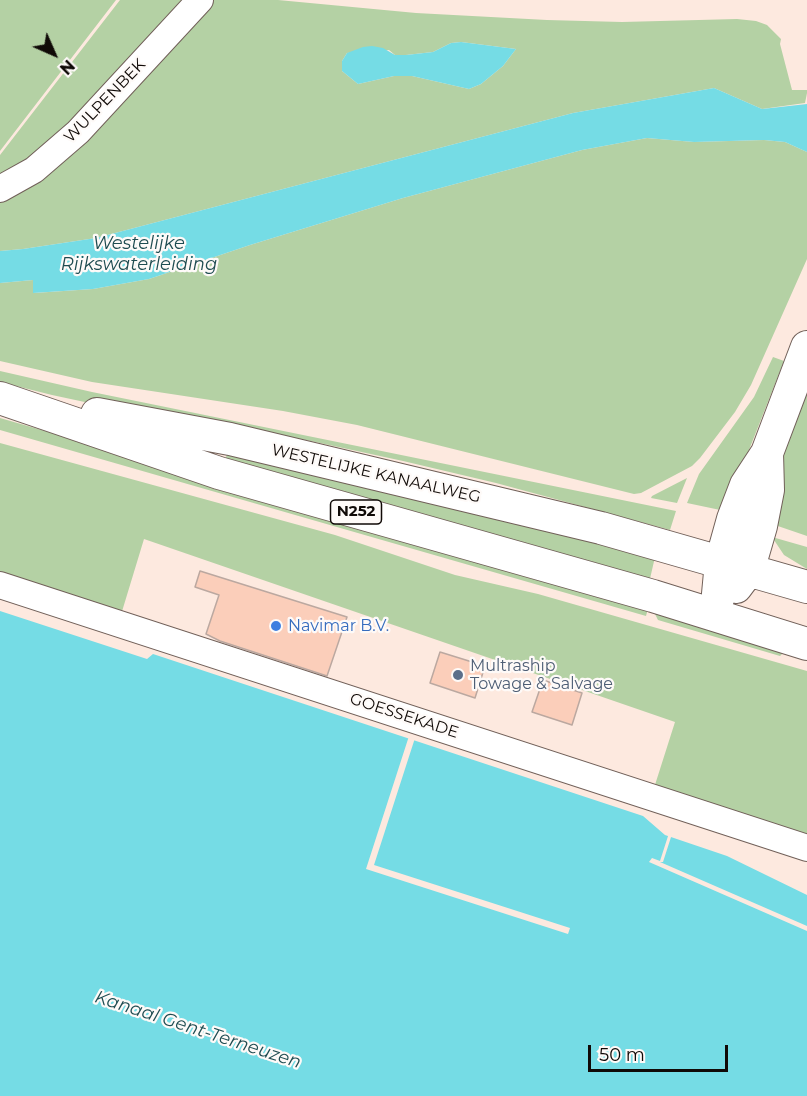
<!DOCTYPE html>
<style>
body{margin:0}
#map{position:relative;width:807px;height:1096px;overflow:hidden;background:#fde9df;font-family:Montserrat,sans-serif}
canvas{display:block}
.north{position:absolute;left:24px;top:24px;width:60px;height:60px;-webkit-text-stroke:4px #fefaf8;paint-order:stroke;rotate:135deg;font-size:16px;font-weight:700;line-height:24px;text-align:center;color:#100a07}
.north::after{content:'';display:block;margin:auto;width:21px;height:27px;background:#100a07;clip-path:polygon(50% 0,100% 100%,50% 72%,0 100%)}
.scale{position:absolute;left:588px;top:1045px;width:140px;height:27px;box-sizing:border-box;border:3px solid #100a07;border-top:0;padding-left:8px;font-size:18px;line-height:21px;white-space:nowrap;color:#100a07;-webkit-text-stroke:4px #fefaf8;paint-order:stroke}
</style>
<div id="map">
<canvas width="807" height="1096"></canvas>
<div class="north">N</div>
<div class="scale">50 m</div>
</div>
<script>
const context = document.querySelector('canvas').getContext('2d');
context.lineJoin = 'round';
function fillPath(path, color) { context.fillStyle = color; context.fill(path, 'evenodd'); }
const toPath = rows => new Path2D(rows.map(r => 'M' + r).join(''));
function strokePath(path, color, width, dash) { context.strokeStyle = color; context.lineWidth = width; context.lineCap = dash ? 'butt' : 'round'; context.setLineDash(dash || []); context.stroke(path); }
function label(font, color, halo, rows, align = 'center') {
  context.font = font + ' Montserrat,sans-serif'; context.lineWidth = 4.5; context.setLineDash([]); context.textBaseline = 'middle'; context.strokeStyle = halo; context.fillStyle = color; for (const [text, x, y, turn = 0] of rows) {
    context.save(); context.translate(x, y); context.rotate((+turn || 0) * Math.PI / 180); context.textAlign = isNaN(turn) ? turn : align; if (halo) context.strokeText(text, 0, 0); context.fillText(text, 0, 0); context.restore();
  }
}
const green = toPath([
 [0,0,116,0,0,151],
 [120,0,184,0,97,97,36,159,0,179,0,155],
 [210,0,278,0,416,13,547,20,622,22,737,19,756,21,767,25,781,39,780,44,792,90,807,90,807,93,805,103,762,109,714,88,573,113,96,238,23,249,0,251,0,196],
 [461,42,516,49,503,66,481,84,469,89,412,76,394,76,358,84,342,71,342,61,347,53,389,50,395,55,406,55,433,52,451,43],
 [647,138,694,142,764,140,785,142,807,152,807,259,751,385,735,412,700,458,692,466,641,493,634,494,357,425,283,411,92,382,0,361,0,283,33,280,34,293,93,289,149,279,250,245,403,198,582,150],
 [773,357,784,361,725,511,687,503,699,474,754,397],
 [0,371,92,392,676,511,670,530,496,483,403,461,306,440,178,422,52,395,0,382],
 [807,386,807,536,772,524,780,469,789,437],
 [0,418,649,605,646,616,0,430],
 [0,443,335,535,455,575,538,594,807,671,807,839,654,788,675,722,144,539,120,618,0,578],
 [227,454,655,557,649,583,225,461],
 [687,478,677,503,651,498,652,496],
 [772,537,807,547,807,569,784,555],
 [656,608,785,651,780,656,658,620,655,614]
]);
const water = toPath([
 [461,42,516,49,503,66,481,84,469,89,412,76,394,76,358,84,342,71,342,61,347,53,363,47,372,46,383,48,395,55,406,55,433,52,451,43],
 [714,88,762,109,807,104,807,152,785,142,764,140,694,142,647,138,582,150,403,198,250,245,149,279,93,289,33,293,33,280,0,283,0,251,23,249,96,238,573,113],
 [0,611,147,659,153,654,643,816,665,835,727,856,807,895,807,1096,0,1096]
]);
const pier = toPath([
 [409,736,415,738,374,865,570,928,568,934,366,869],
 [669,833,672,834,663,862,660,862,807,926,807,931,649,862,652,858,660,861]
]);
const building = toPath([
 [200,571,347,617,327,676,220,641,206,634,219,595,195,587,200,571],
 [440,652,485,666,475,698,430,683,440,652],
 [543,680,582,693,572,725,532,712,543,680]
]);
const minor = toPath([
 [0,189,34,170,78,132,200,0],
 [0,585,807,848]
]);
const major = toPath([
 [0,398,219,473,653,596,807,644],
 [97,414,230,439,601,528,807,587],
 [736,587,748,571,761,526,768,490,767,453],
 [716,615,721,562,733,519,746,485,767,453,807,347]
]);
const markers = [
 [276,626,6,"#3f7fe0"],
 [458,675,6,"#5c6f8a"]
];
const shields = [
 [356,512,51]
];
const shieldNames = [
 ["N252",356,512]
];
const streetNames = [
 ["WULPENBEK",105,101,-46],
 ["WESTELIJKE KANAALWEG",376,474,13],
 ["GOESSEKADE",404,716,18]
];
const shopNames = [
 ["Navimar B.V.",288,626]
];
const serviceNames = [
 ["Multraship",470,666],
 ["Towage & Salvage",470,684]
];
const waterNames = [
 ["Westelijke",139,244],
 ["Rijkswaterleiding",139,265],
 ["Kanaal Gent-Terneuzen",198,1030,18]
];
fillPath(green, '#b4d1a4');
fillPath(water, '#75dce5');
fillPath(pier, '#fde9df');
fillPath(building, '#fbceba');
strokePath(building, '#bba8a0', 1.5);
strokePath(minor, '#716059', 28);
strokePath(major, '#716059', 34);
strokePath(minor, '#fff', 26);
strokePath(major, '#fff', 32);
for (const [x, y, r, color] of markers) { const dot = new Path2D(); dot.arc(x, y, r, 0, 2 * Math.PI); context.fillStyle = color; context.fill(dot); strokePath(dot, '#fefaf8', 2); }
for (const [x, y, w] of shields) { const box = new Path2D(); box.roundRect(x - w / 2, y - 12, w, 24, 4.5); context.fillStyle = '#fefaf8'; context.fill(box); strokePath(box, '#100a07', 1.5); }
label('bold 15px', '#100a07', null, shieldNames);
label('16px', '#100a07', '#fefaf8', streetNames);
label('16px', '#366cbe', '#fefaf8', shopNames, 'left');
label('16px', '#4e5e75', '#fefaf8', serviceNames, 'left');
label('italic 18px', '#1e4c51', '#fefaf8', waterNames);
</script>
